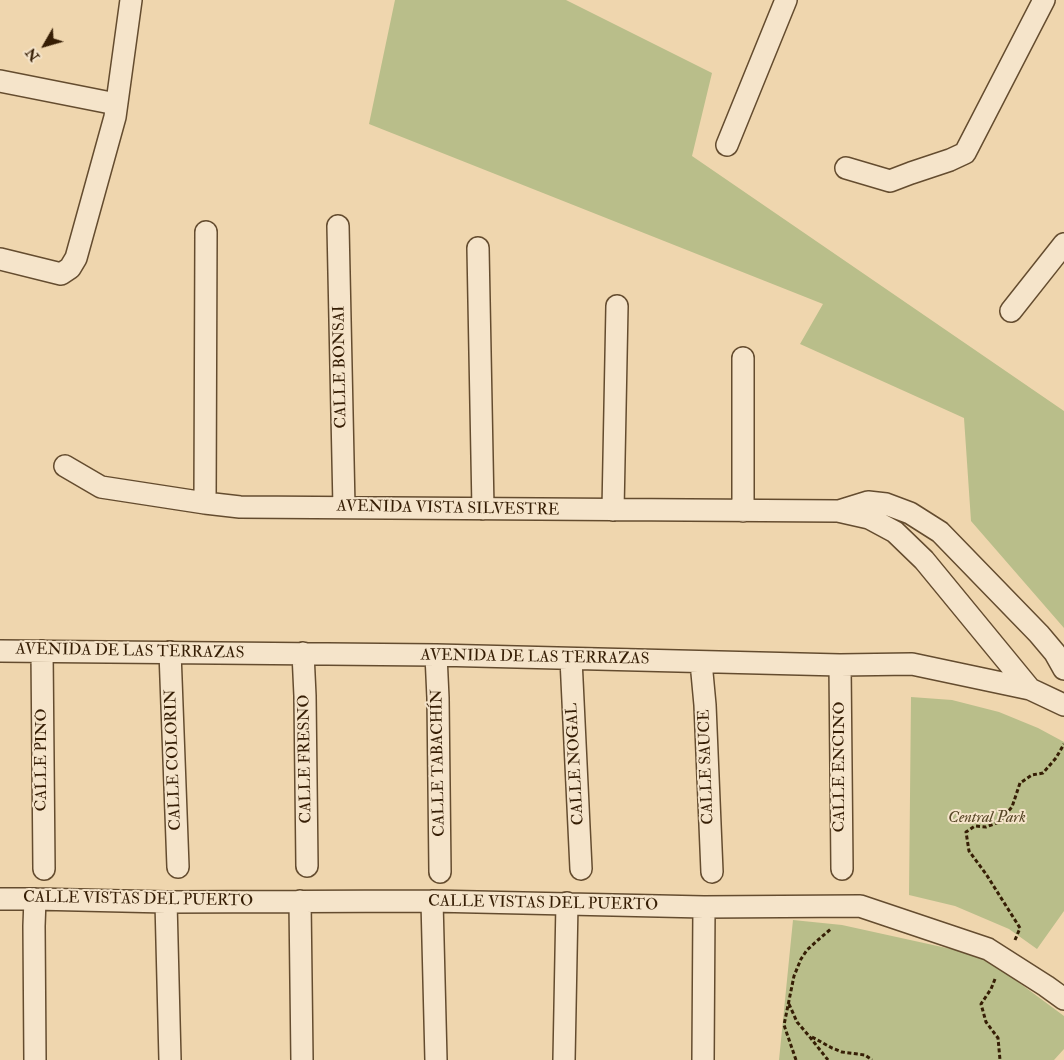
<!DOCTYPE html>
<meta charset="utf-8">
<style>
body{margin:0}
#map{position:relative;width:1064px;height:1060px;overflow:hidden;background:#efd6ae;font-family:"IM FELL Double Pica",serif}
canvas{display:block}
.north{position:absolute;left:20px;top:20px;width:50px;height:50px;-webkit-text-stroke:4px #f5e4ca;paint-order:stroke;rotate:232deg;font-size:14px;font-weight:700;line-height:20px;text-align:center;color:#361e05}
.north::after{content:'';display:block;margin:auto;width:18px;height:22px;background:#361e05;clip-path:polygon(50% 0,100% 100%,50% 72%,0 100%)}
</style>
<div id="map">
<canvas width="1064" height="1060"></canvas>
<div class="north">N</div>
</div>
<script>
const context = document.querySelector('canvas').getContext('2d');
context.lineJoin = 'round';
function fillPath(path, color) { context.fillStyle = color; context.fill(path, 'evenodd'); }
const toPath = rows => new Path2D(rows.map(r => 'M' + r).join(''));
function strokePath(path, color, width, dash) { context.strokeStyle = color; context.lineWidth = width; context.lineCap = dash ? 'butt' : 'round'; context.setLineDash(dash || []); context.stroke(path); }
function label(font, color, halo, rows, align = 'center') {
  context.font = font + ' "IM FELL Double Pica",serif'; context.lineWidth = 4; context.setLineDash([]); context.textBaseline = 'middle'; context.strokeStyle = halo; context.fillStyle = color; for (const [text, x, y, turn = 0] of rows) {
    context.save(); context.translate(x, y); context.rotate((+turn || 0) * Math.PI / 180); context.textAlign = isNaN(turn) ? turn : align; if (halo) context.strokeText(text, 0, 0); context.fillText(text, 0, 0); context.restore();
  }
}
const green = toPath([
 [395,0,566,0,712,73,692,156,1064,411,1064,628,971,521,964,418,800,344,823,304,369,124],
 [911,697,952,700,999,712,1038,728,1064,742,1064,911,1037,949,1009,929,955,906,909,895],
 [793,920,842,925,983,956,1064,1016,1064,1049,1054,1060,779,1060]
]);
const path = toPath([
 [1015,940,1020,928,986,874,969,851,966,832,975,826,986,827,999,822,1012,807,1020,783,1032,775,1043,773,1056,758,1064,744],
 [995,979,991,989,981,1004,986,1022,998,1038,1000,1060],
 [789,1004,797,1022,809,1036,828,1060],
 [812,1037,832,1048,842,1052,865,1055,872,1060],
 [796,1060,784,1025,794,976,801,959,807,950,818,940,832,928]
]);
const minor = toPath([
 [0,81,116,104],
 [727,145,786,0],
 [846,168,890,181,911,173,950,160,965,153,1044,0],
 [338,226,344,507],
 [478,248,483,509],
 [0,259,61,274,70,268,76,258,115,117,131,0],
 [1011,311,1064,244],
 [743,358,743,511],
 [65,466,101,487,205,503,240,507,838,511,869,518,895,532,924,560,1030,689],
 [205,503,206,232],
 [613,510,617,306],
 [839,511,868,502,886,504,910,513,940,532,1039,634,1055,653,1064,669],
 [0,651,436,655,840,665,912,664,1030,689,1064,705],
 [42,651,44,869],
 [170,652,178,867],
 [303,653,305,696,307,866],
 [436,655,438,698,440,872],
 [571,659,581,869],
 [701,662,705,705,712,872],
 [840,665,842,869],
 [0,899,35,899,166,902,432,901,704,907,860,906,988,949,1046,986,1064,999],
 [300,901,302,1060],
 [432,901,436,1060],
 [166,902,170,1060],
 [35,1060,34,926,35,899],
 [564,1060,567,903],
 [703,1060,704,907]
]);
const streetNames = [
 ["CALLE BONSAI",341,367,-91],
 ["AVENIDA VISTA SILVESTRE",448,509,1],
 ["AVENIDA DE LAS TERRAZAS",130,652,1],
 ["AVENIDA DE LAS TERRAZAS",535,658,1],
 ["CALLE FRESNO",306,759,-91],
 ["CALLE PINO",43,760,-90],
 ["CALLE COLORIN",174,760,-92],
 ["CALLE TABACHÍN",439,763,-91],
 ["CALLE NOGAL",576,764,-93],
 ["CALLE SAUCE",707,767,-92],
 ["CALLE ENCINO",841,767,-90],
 ["CALLE VISTAS DEL PUERTO",138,900,1],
 ["CALLE VISTAS DEL PUERTO",543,904,1]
];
const parkNames = [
 ["Central Park",987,819]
];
fillPath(green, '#b9be8a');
strokePath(minor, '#644c2f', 24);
strokePath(path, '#361e05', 3, [4, 2.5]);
strokePath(minor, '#f5e4ca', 21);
label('16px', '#361e05', '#f5e4ca', streetNames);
label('italic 16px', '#574626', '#f5e4ca', parkNames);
</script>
